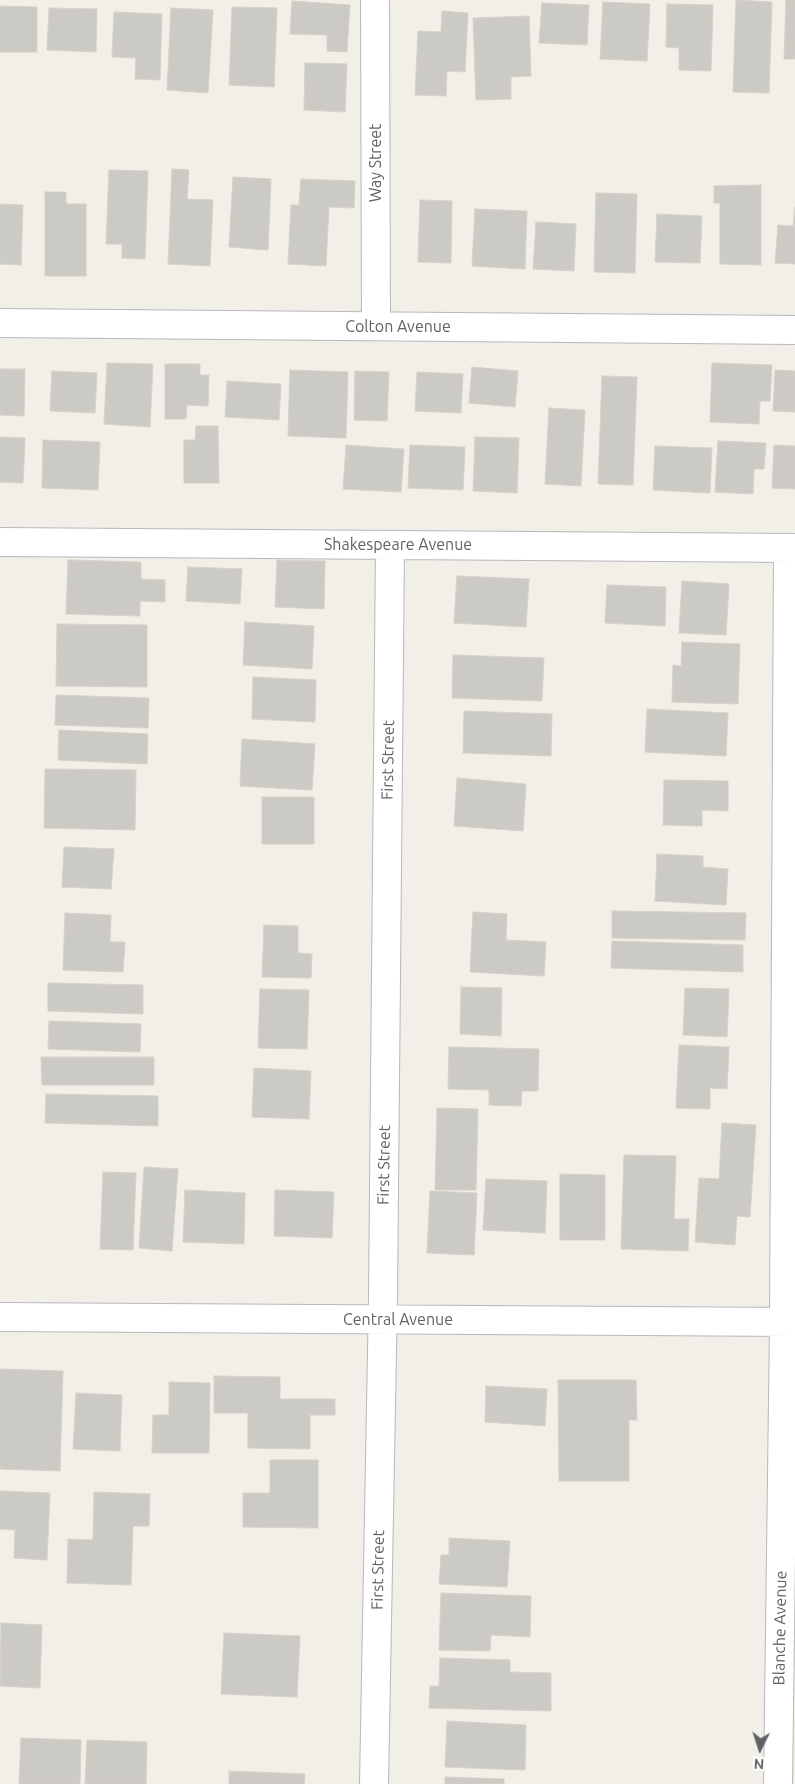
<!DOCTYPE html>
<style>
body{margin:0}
#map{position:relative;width:795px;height:1784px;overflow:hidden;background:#f1efe8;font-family:Ubuntu,sans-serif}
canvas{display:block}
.north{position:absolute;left:735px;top:1724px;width:50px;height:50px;-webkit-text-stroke:4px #fff;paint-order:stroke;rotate:184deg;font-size:14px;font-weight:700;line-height:20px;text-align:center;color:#5f6368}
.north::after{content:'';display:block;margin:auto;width:18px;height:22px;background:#5f6368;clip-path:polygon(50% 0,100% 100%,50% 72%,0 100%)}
</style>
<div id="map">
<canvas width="795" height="1784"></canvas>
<div class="north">N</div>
</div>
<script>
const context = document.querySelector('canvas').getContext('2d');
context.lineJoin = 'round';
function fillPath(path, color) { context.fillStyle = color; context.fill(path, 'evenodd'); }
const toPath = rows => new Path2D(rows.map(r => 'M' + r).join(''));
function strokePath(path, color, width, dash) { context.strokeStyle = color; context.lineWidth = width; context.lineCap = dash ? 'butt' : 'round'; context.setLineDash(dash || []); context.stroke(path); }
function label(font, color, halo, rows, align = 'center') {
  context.font = font + ' Ubuntu,sans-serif'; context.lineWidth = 4.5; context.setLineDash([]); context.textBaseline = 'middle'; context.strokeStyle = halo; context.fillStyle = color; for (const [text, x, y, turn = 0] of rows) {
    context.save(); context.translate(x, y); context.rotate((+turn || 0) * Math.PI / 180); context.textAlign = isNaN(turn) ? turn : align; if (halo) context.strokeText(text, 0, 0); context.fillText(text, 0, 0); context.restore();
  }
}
const building = toPath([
 [736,0,772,2,769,93,733,92,736,0],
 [786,0,795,0,795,59,784,59,786,0],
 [292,1,350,5,347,52,327,51,327,35,290,34,292,1],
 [603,2,650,4,647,61,600,59,603,2],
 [542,3,589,5,587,45,539,43,542,3],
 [667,4,713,5,711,71,679,70,679,48,666,47,667,4],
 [0,6,37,7,37,52,0,52,0,6],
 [232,7,277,8,274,87,229,85,232,7],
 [49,8,97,9,96,52,47,50,49,8],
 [171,8,213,10,208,93,167,90,171,8],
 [442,11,468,13,465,72,447,71,446,96,415,95,418,31,441,32,442,11],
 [114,12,162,14,160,80,135,79,136,58,112,57,114,12],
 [529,16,531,76,511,77,511,99,476,100,473,18,529,16],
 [305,63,347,64,345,112,304,110,305,63],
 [172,169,189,170,187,199,213,200,210,266,168,264,172,169],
 [109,170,148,171,145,259,122,258,122,244,106,244,109,170],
 [233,177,271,179,268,250,229,247,233,177],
 [301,179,355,181,354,208,329,207,326,266,288,264,291,205,299,205,301,179],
 [761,185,761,265,720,264,720,203,714,203,714,186,761,185],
 [45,192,66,192,66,204,86,204,86,276,45,276,45,192],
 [596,193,637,194,635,273,594,272,596,193],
 [420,200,452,201,451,263,418,262,420,200],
 [0,204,23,205,21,265,0,264,0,204],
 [795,207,795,264,775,263,778,225,793,226,795,207],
 [475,209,527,211,525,269,472,266,475,209],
 [657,214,702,216,700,263,655,262,657,214],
 [536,222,576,224,574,271,533,269,536,222],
 [107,363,153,364,150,427,104,424,107,363],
 [712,363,772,365,770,401,760,401,759,424,710,422,712,363],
 [165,364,200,364,200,375,209,375,208,406,187,405,186,419,165,419,165,364],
 [472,367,518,371,515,407,469,403,472,367],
 [0,369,25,369,24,416,0,415,0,369],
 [290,370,348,372,346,438,288,436,290,370],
 [775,370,795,371,795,412,773,411,775,370],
 [52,371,97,373,95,413,50,411,52,371],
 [355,371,389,372,387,421,354,420,355,371],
 [417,372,463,374,461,413,415,411,417,372],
 [602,376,637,377,633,485,598,484,602,376],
 [227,381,281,384,279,420,225,417,227,381],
 [549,408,585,410,581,486,545,484,549,408],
 [196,426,218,426,219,483,184,483,184,440,195,440,196,426],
 [0,437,25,438,23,483,0,482,0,437],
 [475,437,519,438,517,493,473,491,475,437],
 [43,440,100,442,98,490,42,488,43,440],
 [718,441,766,443,764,469,754,469,753,494,715,492,718,441],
 [346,445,404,449,401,492,343,489,346,445],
 [410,445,465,447,463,490,408,488,410,445],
 [774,445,795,446,795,489,772,488,774,445],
 [655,446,712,448,710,493,653,490,655,446],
 [68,560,141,562,141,579,165,580,165,602,140,601,140,616,66,614,68,560],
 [277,560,325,561,324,609,275,607,277,560],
 [188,567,242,569,240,604,186,601,188,567],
 [457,576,529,579,526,627,454,623,457,576],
 [682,581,729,584,726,635,679,633,682,581],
 [607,585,666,587,665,626,605,623,607,585],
 [245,622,314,626,312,669,243,665,245,622],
 [57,624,147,625,147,687,56,686,57,624],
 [682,642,740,644,738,704,672,702,673,665,681,666,682,642],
 [453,655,544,658,542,701,452,698,453,655],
 [253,677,316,680,315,722,252,719,253,677],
 [56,695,149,698,148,728,55,725,56,695],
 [647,709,728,713,726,756,645,752,647,709],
 [464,711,552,714,551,756,463,753,464,711],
 [59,730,148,734,147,764,58,760,59,730],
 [242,739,315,744,312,790,240,786,242,739],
 [45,769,136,770,135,830,44,828,45,769],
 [457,778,526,784,523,831,454,826,457,778],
 [664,780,728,781,728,811,702,810,702,826,663,825,664,780],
 [262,797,314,797,314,844,262,844,262,797],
 [64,847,114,849,111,889,62,887,64,847],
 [657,854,703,856,703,867,728,869,726,905,655,901,657,854],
 [612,911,746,913,745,940,612,938,612,911],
 [473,912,507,914,506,940,546,942,544,976,470,972,473,912],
 [65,913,111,915,110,942,125,942,123,972,63,970,65,913],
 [264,925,298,926,298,953,312,954,311,978,262,977,264,925],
 [612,941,743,945,743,972,611,968,612,941],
 [48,983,143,985,143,1014,48,1011,48,983],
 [461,987,502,988,501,1036,460,1034,461,987],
 [685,988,729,989,727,1037,683,1035,685,988],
 [260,989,309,990,307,1049,258,1048,260,989],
 [49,1021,141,1024,140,1052,48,1049,49,1021],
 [679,1045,729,1047,727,1089,710,1088,710,1109,676,1108,679,1045],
 [449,1047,539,1049,538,1091,522,1091,521,1106,489,1105,489,1090,448,1089,449,1047],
 [41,1057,154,1057,154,1085,42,1085,41,1057],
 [254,1068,311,1071,309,1119,252,1117,254,1068],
 [46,1094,158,1096,158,1126,45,1123,46,1094],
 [437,1108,478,1109,476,1190,435,1190,437,1108],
 [722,1123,756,1125,750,1217,737,1216,735,1245,695,1242,699,1178,719,1179,722,1123],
 [624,1155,676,1156,674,1219,689,1219,688,1251,621,1249,624,1155],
 [144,1167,178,1169,172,1251,139,1248,144,1167],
 [103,1172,136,1173,133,1250,100,1249,103,1172],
 [560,1174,605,1175,605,1240,560,1240,560,1174],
 [486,1179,547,1181,545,1233,483,1230,486,1179],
 [185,1190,245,1193,244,1244,183,1242,185,1190],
 [275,1190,334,1192,332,1238,274,1236,275,1190],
 [430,1191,477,1193,474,1255,427,1253,430,1191],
 [0,1369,63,1371,60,1471,0,1469,0,1369],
 [214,1376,280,1377,280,1399,335,1399,335,1415,310,1415,310,1449,248,1448,248,1413,214,1413,214,1376],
 [558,1380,636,1380,637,1420,629,1420,629,1481,559,1481,558,1380],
 [169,1382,210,1383,209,1453,152,1453,153,1415,169,1415,169,1382],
 [486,1386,547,1389,545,1426,485,1422,486,1386],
 [76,1393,122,1395,120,1451,73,1449,76,1393],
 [270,1460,318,1460,318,1528,243,1527,243,1493,270,1493,270,1460],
 [0,1491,50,1493,47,1560,14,1558,15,1530,0,1529,0,1491],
 [94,1492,150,1494,149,1526,133,1526,131,1585,67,1583,68,1539,93,1540,94,1492],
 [449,1538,510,1541,507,1587,439,1584,441,1555,449,1555,449,1538],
 [441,1593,531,1596,530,1637,491,1635,490,1651,439,1650,441,1593],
 [1,1623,42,1625,40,1688,0,1686,1,1623],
 [224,1633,300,1636,297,1697,221,1694,224,1633],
 [440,1658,510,1660,510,1672,551,1673,551,1711,429,1708,430,1686,439,1686,440,1658],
 [447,1721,526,1725,525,1770,445,1767,447,1721],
 [21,1738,81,1740,80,1784,19,1784,21,1738],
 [87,1740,147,1742,146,1784,85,1784,87,1740],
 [229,1771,305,1774,304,1784,229,1784,229,1771],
 [445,1777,504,1779,504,1784,445,1784,445,1777]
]);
const minor = toPath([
 [375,0,376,326],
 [0,323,795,330],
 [0,542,795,548],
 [0,1317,795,1322],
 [374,1784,383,1298,390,545],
 [778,1784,784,1323,788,548]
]);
const streetNames = [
 ["Way Street",376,163,-90],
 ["Colton Avenue",398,327],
 ["Shakespeare Avenue",398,545],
 ["First Street",388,760,-89],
 ["First Street",384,1165,-89],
 ["Central Avenue",398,1320],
 ["First Street",378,1570,-89],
 ["Blanche Avenue",780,1628,-89]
];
fillPath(building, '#cccac5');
strokePath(building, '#d6d1c6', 1);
strokePath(minor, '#b5b8bc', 30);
strokePath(minor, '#fff', 28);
label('16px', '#5f6368', '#fff', streetNames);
</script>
